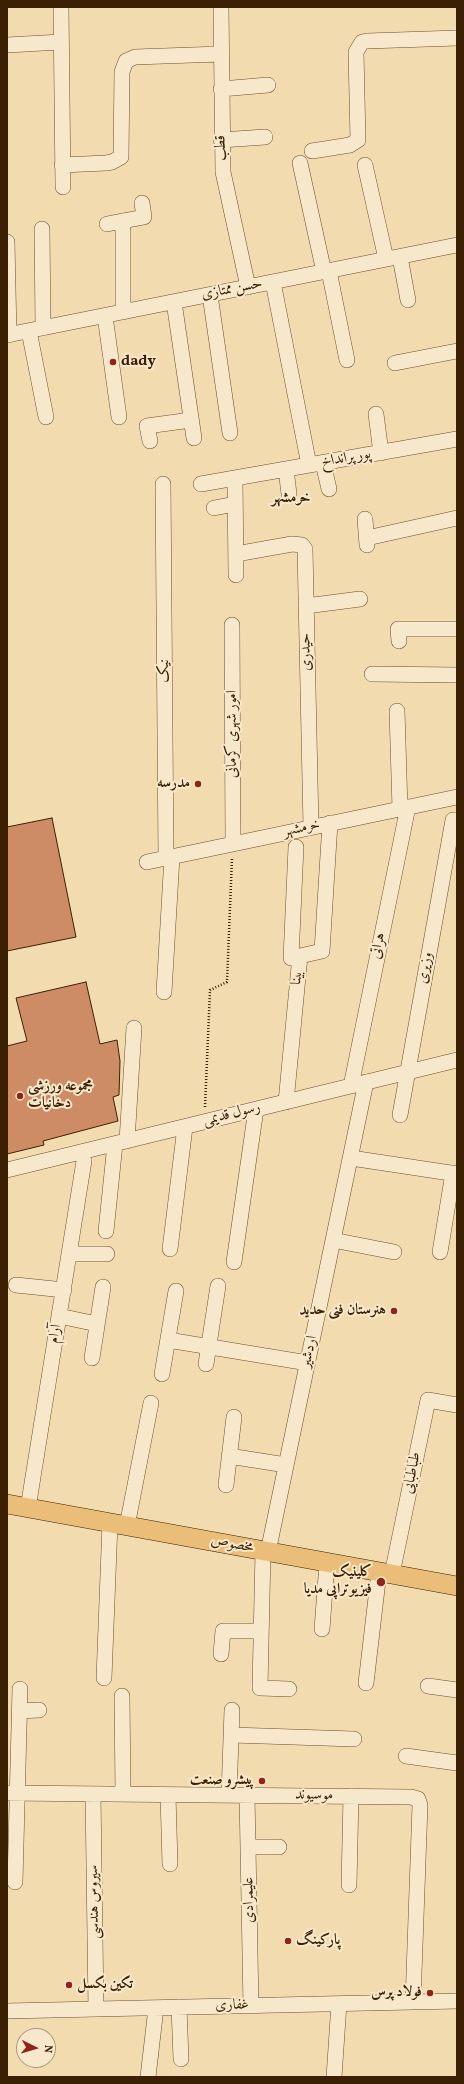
<!DOCTYPE html>
<meta charset="utf-8">
<style>
body{margin:0}
#map{position:relative;width:464px;height:2084px;overflow:hidden;background:#f3dbb0;font-family:Vollkorn,serif}
canvas{display:block}
.frame{position:absolute;inset:0;border:8px solid #3b2003;pointer-events:none}
.north{position:absolute;left:16px;top:2028px;width:40px;height:40px;box-sizing:border-box;background:#f7e8cc;border:1px solid #ac987c;border-radius:50%;rotate:95deg;font-size:11px;font-weight:700;line-height:16px;text-align:center;color:#3b2003}
.north::after{content:'';display:block;margin:auto;width:14px;height:18px;background:#8f2418;clip-path:polygon(50% 0,100% 100%,50% 72%,0 100%)}
</style>
<div id="map">
<canvas width="464" height="2084"></canvas>
<div class="frame"></div>
<div class="north">N</div>
</div>
<script>
const context = document.querySelector('canvas').getContext('2d');
context.lineJoin = 'round';
function fillPath(path, color) { context.fillStyle = color; context.fill(path, 'evenodd'); }
const toPath = rows => new Path2D(rows.map(r => 'M' + r).join(''));
function strokePath(path, color, width, dash) { context.strokeStyle = color; context.lineWidth = width; context.lineCap = dash ? 'butt' : 'round'; context.setLineDash(dash || []); context.stroke(path); }
function label(font, color, halo, rows, align = 'center') {
  context.font = font + ' Vollkorn,Amiri,serif'; context.lineWidth = 4; context.setLineDash([]); context.textBaseline = 'middle'; context.strokeStyle = halo; context.fillStyle = color; for (const [text, x, y, turn = 0] of rows) {
    context.save(); context.translate(x, y); context.rotate((+turn || 0) * Math.PI / 180); context.textAlign = isNaN(turn) ? turn : align; if (halo) context.strokeText(text, 0, 0); context.fillText(text, 0, 0); context.restore();
  }
}
const building = toPath([
 [52,818,76,937,7,951,7,827,52,818],
 [86,982,100,1044,117,1040,120,1061,119,1095,113,1097,118,1121,43,1141,44,1145,7,1154,7,1046,27,1041,16,998,86,982]
]);
const path = toPath([
 [205,1107,210,990,227,982,232,858]
]);
const minor = toPath([
 [61,7,63,187],
 [221,7,223,172,248,287],
 [7,45,61,42],
 [221,89,268,85],
 [221,140,265,137],
 [312,151,350,145,358,140,356,52,362,42,367,41,457,38],
 [300,163,324,272],
 [62,165,106,163,112,162,121,157,122,72,126,61,135,57,221,54],
 [365,165,386,259],
 [122,221,123,232,123,312],
 [107,224,144,217,142,203],
 [42,229,43,328],
 [7,242,9,335],
 [400,257,408,300],
 [329,271,347,360],
 [273,282,309,465],
 [210,295,230,433],
 [174,302,194,438],
 [105,316,119,417],
 [29,331,46,417],
 [7,335,457,245],
 [395,363,457,351],
 [376,414,381,453],
 [150,441,147,426,191,420],
 [323,463,329,489],
 [286,469,289,494],
 [235,478,236,575],
 [163,484,166,858],
 [201,484,457,439],
 [214,508,235,504],
 [365,519,367,545],
 [367,538,457,518],
 [236,554,292,544,302,545,305,549,311,827],
 [306,606,360,599],
 [232,625,233,844],
 [399,641,398,629,457,629],
 [372,674,457,675],
 [397,711,400,809],
 [296,847,291,958,322,951,330,823],
 [147,862,457,797],
 [164,992,172,857],
 [351,1086,408,807],
 [286,1102,300,956],
 [400,1115,453,820],
 [127,1141,134,1028],
 [351,1158,457,1174],
 [7,1170,457,1060],
 [106,1231,115,1144],
 [333,1240,394,1252],
 [170,1249,185,1127],
 [440,1252,453,1173],
 [69,1254,107,1254],
 [234,1262,256,1109],
 [16,1285,64,1290],
 [59,1316,97,1324],
 [168,1340,308,1363],
 [92,1358,103,1287],
 [206,1364,218,1286],
 [162,1374,176,1291],
 [229,1456,286,1465],
 [226,1485,234,1417],
 [28,1508,84,1161],
 [127,1526,151,1403],
 [263,1551,260,1688,289,1689],
 [268,1552,366,1082],
 [392,1574,428,1400,457,1405],
 [322,1629,327,1563],
 [221,1654,223,1631,261,1631],
 [104,1678,110,1523],
 [366,1683,379,1572],
 [428,1686,457,1690],
 [122,1696,123,1794],
 [19,1711,39,1710],
 [232,1735,354,1739],
 [406,1756,457,1763],
 [7,1793,411,1797,418,1799,420,1805,413,2002],
 [93,1794,96,2009],
 [168,1795,170,1864],
 [229,1795,232,1710],
 [247,1795,251,2006],
 [249,1847,279,1847],
 [15,1882,20,1689],
 [349,1885,351,1796],
 [179,2007,181,2059],
 [7,2011,457,2001],
 [148,2077,156,2008],
 [334,2077,339,2004]
]);
const major = toPath([
 [7,1504,457,1586]
]);
const markers = [
 [113,362,4,"#8f2418"],
 [198,784,4,"#8f2418"],
 [20,1096,4,"#8f2418"],
 [394,1311,4,"#8f2418"],
 [381,1582,5,"#8f2418"],
 [262,1781,4,"#8f2418"],
 [288,1941,4,"#8f2418"],
 [69,1985,4,"#8f2418"],
 [430,1993,4,"#8f2418"]
];
const streetNames = [
 ["قطب",222,148,-92],
 ["حسن ممتازی",232,290,-11],
 ["پور پرانداخ",346,459,-10],
 ["حیدری",307,652,-91],
 ["نیک",165,671,-90],
 ["امور شهری کرمانی",233,734,-90],
 ["خرمشهر",302,829,-12],
 ["هراتی",379,946,-79],
 ["وزیری",426,968,-80],
 ["بینا",298,978,-84],
 ["رسول قدیمی",232,1115,-14],
 ["آرام",56,1334,-81],
 ["اردشیر",310,1352,-78],
 ["طباطبایی",413,1473,-79],
 ["مخصوص",232,1545,10],
 ["موسیوند",314,1796,1],
 ["علیمرادی",250,1900,-91],
 ["سیروس هندسی",95,1902,-91],
 ["غفاری",232,2006,-1]
];
const poiNames = [
 ["dady",121,362,"left"],
 ["مدرسه",190,784],
 ["مجموعه ورزشی",28,1087,"left"],
 ["دخانیات",28,1104,"left"],
 ["هنرستان فنی حدید",386,1311],
 ["کلینیک",372,1573],
 ["فیزیوتراپی مدیا",372,1590],
 ["پیشرو صنعت",254,1781],
 ["پارکینگ",296,1941,"left"],
 ["تکین بکسل",77,1985,"left"],
 ["فولاد پرس",422,1993]
];
const neighbourhoodNames = [
 ["خرمشهر",291,499]
];
fillPath(building, '#ce8c66');
strokePath(building, '#3b2003', 1);
strokePath(minor, '#694f2e', 16);
strokePath(major, '#3b2003', 20);
strokePath(path, '#3b2003', 2.5, [1, 2]);
strokePath(minor, '#f7e8cc', 15);
strokePath(major, '#eabe78', 19);
for (const [x, y, r, color] of markers) { const dot = new Path2D(); dot.arc(x, y, r, 0, 2 * Math.PI); context.fillStyle = color; context.fill(dot); strokePath(dot, '#f7e8cc', 1.5); }
label('15px', '#3b2003', '#f7e8cc', streetNames);
label('bold 15px', '#3b2003', '#f7e8cc', poiNames, 'right');
label('bold 16px', '#3b2003', '#f7e8cc', neighbourhoodNames);
</script>
